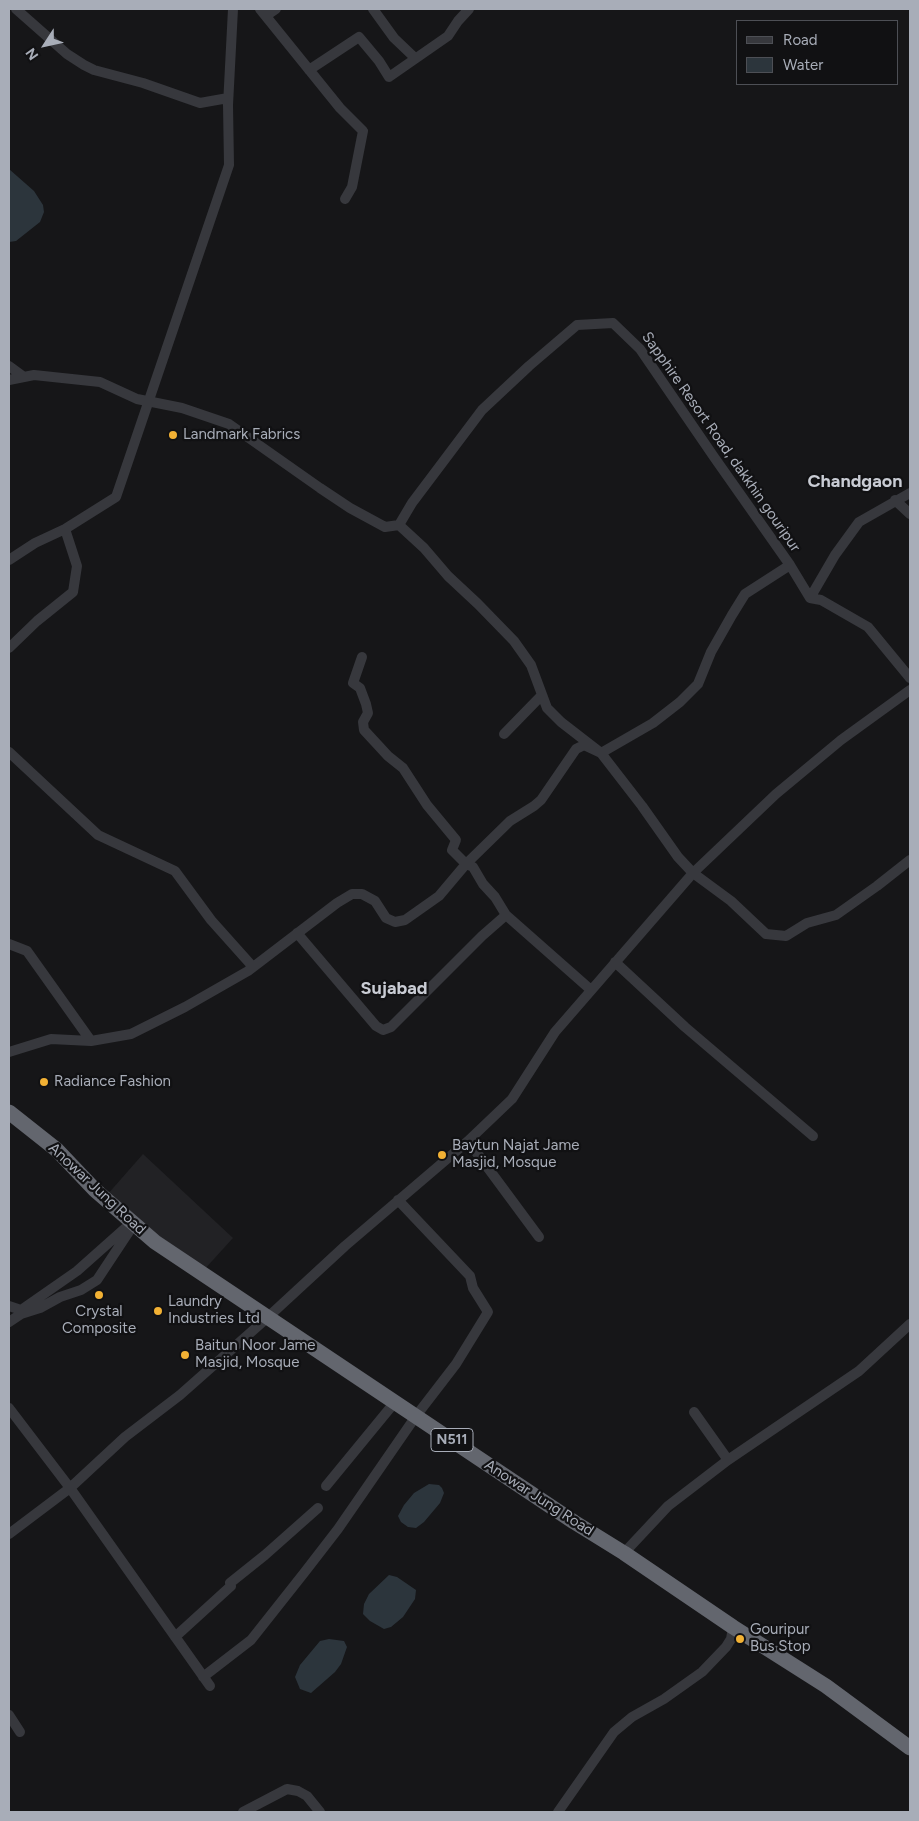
<!DOCTYPE html>
<style>
body{margin:0}
#map{position:relative;width:919px;height:1821px;overflow:hidden;background:#161618;font-family:Figtree,sans-serif}
canvas{display:block}
.frame{position:absolute;inset:0;border:10px solid #a8adb8;pointer-events:none}
.legend{position:absolute;left:736px;top:20px;width:162px;height:65px;box-sizing:border-box;background:#111113;border:1px solid #4d4f55;margin:0;padding:6px 9px;list-style:none;font-size:15px;color:#a8adb8}
.legend li{display:flex;align-items:center;gap:10px;height:25px}
.legend b{width:25px;border:1px solid #4d4f55}
.north{position:absolute;left:20px;top:20px;width:50px;height:50px;-webkit-text-stroke:4px #111113;paint-order:stroke;rotate:235deg;font-size:14px;font-weight:700;line-height:20px;text-align:center;color:#a8adb8}
.north::after{content:'';display:block;margin:auto;width:18px;height:22px;background:#a8adb8;clip-path:polygon(50% 0,100% 100%,50% 72%,0 100%)}
</style>
<div id="map">
<canvas width="919" height="1821"></canvas>
<div class="frame"></div>
<ul class="legend">
<li><b style="height:6px;background:#37383d"></b>Road</li>
<li><b style="height:14px;background:#2c353c"></b>Water</li>
</ul>
<div class="north">N</div>
</div>
<script>
const context = document.querySelector('canvas').getContext('2d');
context.lineJoin = 'round';
function fillPath(path, color) { context.fillStyle = color; context.fill(path, 'evenodd'); }
const toPath = rows => new Path2D(rows.map(r => 'M' + r).join(''));
function strokePath(path, color, width, dash) { context.strokeStyle = color; context.lineWidth = width; context.lineCap = dash ? 'butt' : 'round'; context.setLineDash(dash || []); context.stroke(path); }
function label(font, color, halo, rows, align = 'center') {
  context.font = font + ' Figtree,sans-serif'; context.lineWidth = 4.5; context.setLineDash([]); context.textBaseline = 'middle'; context.strokeStyle = halo; context.fillStyle = color; for (const [text, x, y, turn = 0] of rows) {
    context.save(); context.translate(x, y); context.rotate((+turn || 0) * Math.PI / 180); context.textAlign = isNaN(turn) ? turn : align; if (halo) context.strokeText(text, 0, 0); context.fillText(text, 0, 0); context.restore();
  }
}
const built = toPath([
 [143,1154,233,1238,203,1271,107,1195]
]);
const water = toPath([
 [9,169,34,191,43,205,44,212,40,222,16,241,9,242],
 [429,1484,439,1485,442,1488,444,1493,440,1503,424,1522,416,1528,408,1527,401,1522,398,1516,404,1505,414,1493],
 [389,1575,397,1577,416,1590,415,1599,403,1617,391,1627,384,1629,370,1621,363,1614,364,1604,369,1594],
 [329,1639,344,1641,347,1647,341,1664,335,1672,311,1693,300,1689,295,1677,300,1665,320,1641]
]);
const minor = toPath([
 [16,9,67,54,84,65,94,70,143,83,200,103,228,98],
 [260,9,340,108,363,131,352,187,345,199],
 [373,9,394,38,415,58],
 [266,16,276,9],
 [309,70,359,37,379,61,389,77,448,36,458,21,469,9],
 [9,366,24,377],
 [9,380,34,375,100,382,137,399,182,408,229,424,320,488,350,508,385,527,399,525,412,503,482,410,529,366,577,325,613,323,640,349,714,457,790,565,810,598,821,600,868,627,910,678],
 [895,500,910,514],
 [9,560,35,543,65,529,116,497,229,165,228,105,233,9],
 [810,598,835,555,859,522,910,493],
 [9,648,37,621,73,592,77,566,65,529],
 [362,657,353,683,360,688,366,704,368,713,363,722,364,730,388,756,403,768,427,805,456,840,452,850,466,864,473,867,483,884,495,897,506,915],
 [910,690,841,740,776,794,693,873,731,901,766,934,786,936,807,923,836,915,877,886,910,860],
 [504,734,542,695],
 [9,752,98,835,175,871,211,920,253,967],
 [297,933,376,1026,383,1030,391,1027,482,936,506,915,591,990],
 [9,944,27,951,91,1041],
 [615,962,685,1027,813,1136],
 [9,1052,51,1039,91,1041,131,1034,185,1007,248,971,337,903,352,894,362,894,375,901,386,918,395,922,405,920,439,896,466,864,510,821,534,806,541,800,576,749,584,745,601,753,653,723,680,702,698,684,711,652,732,615,745,594,790,565],
 [468,1141,539,1237],
 [9,1306,21,1310,77,1271,131,1223],
 [9,1322,21,1314,40,1308,60,1297,81,1290,97,1280,134,1224],
 [9,1408,70,1488,210,1686],
 [694,1412,728,1460],
 [326,1486,395,1402],
 [9,1534,70,1488,125,1437,180,1395,267,1318,345,1246,468,1141,512,1099,555,1032,693,873,678,857,642,806,601,753,561,722,547,708,531,665,514,641,478,604,448,576,424,548,399,525],
 [624,1553,668,1506,728,1460,859,1371,910,1324],
 [175,1637,231,1586,230,1583,265,1555,318,1508],
 [203,1677,251,1640,304,1573,338,1529,416,1416,456,1364,488,1312,473,1288,470,1276,398,1200],
 [9,1715,20,1732],
 [243,1812,287,1789,298,1791,307,1796,320,1812],
 [558,1812,614,1732,632,1717,664,1699,702,1672,726,1647,731,1639,733,1627]
]);
const highway = toPath([
 [9,1112,57,1150,95,1190,155,1242,574,1522,624,1553,733,1627,826,1686,910,1748]
]);
const markers = [
 [173,435,5,"#f2b134"],
 [44,1082,5,"#f2b134"],
 [442,1155,5,"#f2b134"],
 [99,1295,5,"#f2b134"],
 [158,1311,5,"#f2b134"],
 [185,1355,5,"#f2b134"],
 [740,1639,5,"#f2b134"]
];
const shields = [
 [452,1440,42]
];
const shieldNames = [
 ["N511",452,1440]
];
const poiNames = [
 ["Landmark Fabrics",183,435],
 ["Radiance Fashion",54,1082],
 ["Baytun Najat Jame",452,1146],
 ["Masjid, Mosque",452,1163],
 ["Laundry",168,1302],
 ["Industries Ltd",168,1319],
 ["Crystal",99,1312,"center"],
 ["Composite",99,1329,"center"],
 ["Baitun Noor Jame",195,1346],
 ["Masjid, Mosque",195,1363],
 ["Gouripur",750,1630],
 ["Bus Stop",750,1647]
];
const streetNames = [
 ["Sapphire Resort Road, dakkhin gouripur",721,442,55],
 ["Anowar Jung Road",97,1189,43],
 ["Anowar Jung Road",539,1498,33]
];
const quarterNames = [
 ["Chandgaon",855,482],
 ["Sujabad",394,989]
];
fillPath(built, '#222225');
fillPath(water, '#2c353c');
strokePath(minor, '#37383d', 10);
strokePath(highway, '#63666e', 15);
for (const [x, y, r, color] of markers) { const dot = new Path2D(); dot.arc(x, y, r, 0, 2 * Math.PI); context.fillStyle = color; context.fill(dot); strokePath(dot, '#111113', 2); }
for (const [x, y, w] of shields) { const box = new Path2D(); box.roundRect(x - w / 2, y - 11.5, w, 23, 4); context.fillStyle = '#111113'; context.fill(box); strokePath(box, '#a8adb8', 1); }
label('bold 14px', '#a8adb8', null, shieldNames);
label('15px', '#a8adb8', '#111113', poiNames, 'left');
label('15px', '#a8adb8', '#111113', streetNames);
label('bold 18px', '#c9ccd4', '#111113', quarterNames);
</script>
